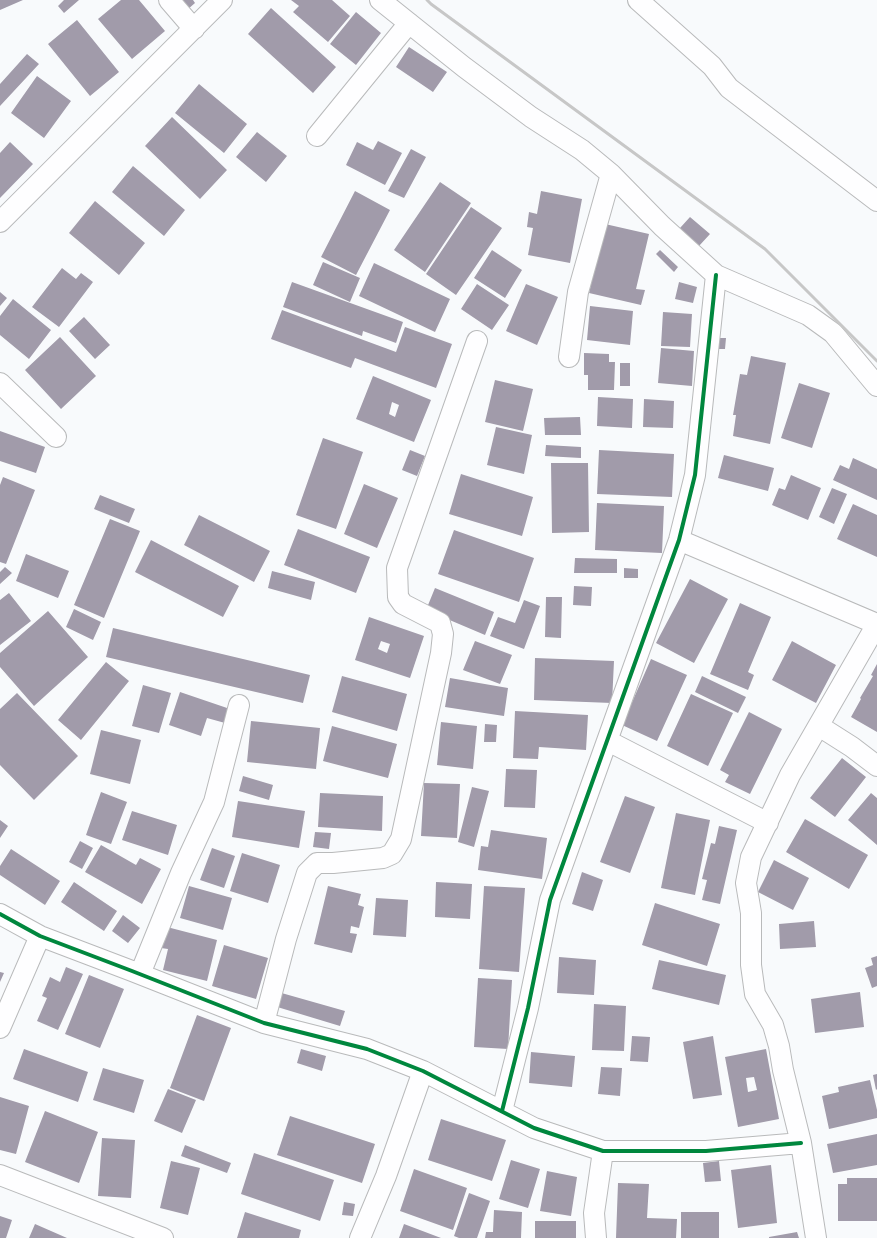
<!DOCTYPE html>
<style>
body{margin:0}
canvas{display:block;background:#f8fafc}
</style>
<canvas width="877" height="1238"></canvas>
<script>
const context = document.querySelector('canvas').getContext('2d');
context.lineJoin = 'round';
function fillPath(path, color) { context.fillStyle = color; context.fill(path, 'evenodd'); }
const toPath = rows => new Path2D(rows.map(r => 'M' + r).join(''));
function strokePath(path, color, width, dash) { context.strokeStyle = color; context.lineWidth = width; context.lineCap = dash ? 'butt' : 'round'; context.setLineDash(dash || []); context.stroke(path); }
const building = toPath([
 [0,0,23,0,0,10],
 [64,0,79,0,64,13,58,6],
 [121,0,139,0,165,31,132,59,98,19],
 [178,0,193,0,195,3,187,10],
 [291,0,332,0,350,16,328,42,293,12,299,6],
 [271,8,336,67,313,93,248,34],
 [356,12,381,33,356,65,330,44],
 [77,20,119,72,90,96,48,44],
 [409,47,447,72,433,92,396,67],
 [27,54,39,64,0,106,0,84],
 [37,76,71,101,44,138,11,113],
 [199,84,247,124,224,153,175,113],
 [172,117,227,170,200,199,145,146],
 [257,132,287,156,266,182,236,157],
 [378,141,402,153,385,185,346,165,357,142,373,150],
 [10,142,33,164,0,198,0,153],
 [411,149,426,157,404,198,388,191],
 [133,166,185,210,164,236,112,192],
 [440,182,471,203,425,272,394,250],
 [355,191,390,210,356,275,321,257],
 [541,191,582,199,570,263,528,255,533,228,527,227,529,212,537,214],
 [95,201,145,243,119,275,69,233],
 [471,207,502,228,456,295,426,274],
 [690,217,710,234,699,246,680,228],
 [605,224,649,234,636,289,645,290,641,305,589,293],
 [492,250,522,270,505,298,474,278],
 [660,250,678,267,674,272,656,254],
 [323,262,360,278,350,302,313,285],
 [374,263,450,299,435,332,359,296],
 [62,268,76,279,81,273,93,282,59,327,32,307],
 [292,282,403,322,396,343,363,331,362,336,283,307],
 [679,282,697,287,693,303,675,299],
 [477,284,509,305,492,330,461,309],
 [526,284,558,297,537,345,506,331],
 [0,292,7,298,0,306],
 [13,299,51,330,29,359,0,335,0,316],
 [590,306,633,311,630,345,587,340],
 [282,310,396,352,405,327,452,344,436,388,355,358,351,368,271,339],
 [663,312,692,314,690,347,661,346],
 [84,317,110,345,95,359,69,331],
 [60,337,96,376,61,409,25,370],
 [719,338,726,338,725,349,718,349],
 [661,348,694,351,692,386,658,383],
 [584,353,609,354,609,362,615,362,614,390,588,390,588,375,584,375],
 [751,356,786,363,770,444,733,436,736,415,733,415,740,374,747,375],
 [620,363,630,363,630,386,620,386],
 [373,376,431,400,414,442,356,419],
 [392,402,399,405,395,417,389,414],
 [495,380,533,389,523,431,485,422],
 [799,383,830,393,812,448,781,438],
 [598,397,633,399,632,428,597,426],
 [644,399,674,401,673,428,643,427],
 [580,417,581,435,545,435,544,418],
 [496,427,532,435,524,474,487,465],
 [0,431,45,447,36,473,0,461],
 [323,438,363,452,336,529,296,515],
 [546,445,581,447,581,458,545,456],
 [410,450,425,456,417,476,402,470],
 [599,450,674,454,672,497,597,494],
 [724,455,774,468,768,491,718,478],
 [853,458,877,469,877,500,833,480,840,465,849,469],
 [551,463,588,463,589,532,552,533],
 [461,474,533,497,522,536,449,514],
 [791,475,821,488,808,520,772,505,779,488,785,490],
 [3,477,35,490,6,564,0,562,0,485],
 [364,484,398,498,377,548,344,534],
 [832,488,847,494,834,524,819,517],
 [100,495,135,509,129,523,94,509],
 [597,503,664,506,662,553,595,550],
 [853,504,877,515,877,557,837,539],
 [199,515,270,551,254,582,184,545],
 [110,519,140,531,104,618,74,605],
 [298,529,370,557,356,593,284,565],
 [454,530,534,558,519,602,438,574],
 [151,540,239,586,223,617,135,572],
 [26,554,69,571,58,598,16,581],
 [575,558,617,559,617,573,574,573],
 [5,567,12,573,0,584,0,572],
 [624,568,638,569,638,578,624,578],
 [272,571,315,582,311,600,268,588],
 [690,579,728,599,694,663,656,643],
 [574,586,592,587,591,606,573,605],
 [435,588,494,612,485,635,426,610],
 [9,593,31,621,0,645,0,600],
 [546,597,562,597,561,638,545,637],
 [524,600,540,606,524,649,490,636,498,617,515,623],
 [740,603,771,617,748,672,754,675,748,690,710,674],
 [74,609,101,622,93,640,66,627],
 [48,611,88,657,34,706,0,667,0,653],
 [369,617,424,636,410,678,355,660],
 [381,641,390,644,387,653,378,649],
 [113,628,310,675,303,703,106,657],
 [475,641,512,655,500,684,463,670],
 [792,641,836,665,816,703,772,680],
 [535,658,614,661,612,703,534,700],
 [651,659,687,675,657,741,622,725],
 [106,662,129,681,81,740,58,720],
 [877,664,877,732,851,717,861,699,860,698,873,676,871,675],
 [342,676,407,694,397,731,332,712],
 [702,676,746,697,738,713,695,692],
 [450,678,508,688,504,716,445,707],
 [143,685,171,693,159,733,132,726],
 [180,692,230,709,225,723,207,718,201,736,169,725],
 [17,693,78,756,34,800,0,765,0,709],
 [691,694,733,713,708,766,667,746],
 [515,711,588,715,586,750,539,747,538,759,513,758],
 [749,712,782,729,750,794,725,782,729,775,720,770],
 [251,721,320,728,316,769,247,762],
 [441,722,477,726,473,769,437,765],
 [485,724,497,725,496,742,484,742],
 [332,726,397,744,388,778,323,761],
 [101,730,141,740,130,784,90,774],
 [842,758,866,777,835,817,810,798],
 [506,769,537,770,535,808,504,807],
 [243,776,273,785,269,800,239,791],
 [424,783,460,784,457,838,421,836],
 [472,787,489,791,474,847,458,842],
 [101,792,127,802,111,844,86,835],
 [320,793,383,796,382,831,318,827],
 [871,793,877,798,877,845,848,820],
 [625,796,655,807,630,873,600,862],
 [238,801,305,811,299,848,232,837],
 [132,811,177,825,168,855,122,840],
 [676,813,710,820,695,895,661,888],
 [805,819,868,855,849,889,786,852],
 [0,820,8,826,0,838],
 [719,826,737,830,720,904,702,900,707,880,702,879,711,843,715,844],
 [491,830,547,838,542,879,478,870,481,846,488,847],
 [315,832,331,833,329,849,313,847],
 [80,841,93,848,82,869,69,862],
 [101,845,136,865,140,858,161,869,142,904,85,872],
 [212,848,235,856,224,888,200,880],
 [11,849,60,881,45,905,0,875,0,866],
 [242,853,280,865,268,903,230,891],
 [774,860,809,878,793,910,758,892],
 [582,872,603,880,593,911,572,904],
 [74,882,117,911,104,931,61,902],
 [436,882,472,884,470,919,435,917],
 [189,886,232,898,223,930,180,918],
 [328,886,361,894,358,905,364,907,359,928,351,926,350,933,357,934,352,953,314,944],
 [484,886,525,888,519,972,479,969],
 [376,898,408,900,406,937,373,935],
 [655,903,720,924,707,966,642,945],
 [123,915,140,928,128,943,112,931],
 [814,921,816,947,780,949,779,924],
 [167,927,217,940,207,981,163,970,168,949,161,948],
 [224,945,268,958,256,999,212,986],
 [877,956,877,986,872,988,865,968,873,965,871,958],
 [559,957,596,960,594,995,557,993],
 [659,960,726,975,719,1005,652,989],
 [66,967,83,974,58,1030,37,1021,47,998,42,996,50,977,60,982],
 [0,972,4,973,0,982],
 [89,975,124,989,100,1048,65,1034],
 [478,978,512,980,508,1049,474,1047],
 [278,992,345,1011,340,1026,274,1006],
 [860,992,864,1027,815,1033,811,999],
 [594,1004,626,1006,624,1051,592,1050],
 [197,1015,231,1028,204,1101,170,1088],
 [632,1036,650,1037,648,1062,630,1061],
 [713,1036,722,1095,693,1099,683,1042],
 [24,1049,88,1072,78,1102,13,1079],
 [301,1049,326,1056,322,1071,297,1063],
 [766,1049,779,1119,738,1127,725,1057],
 [754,1077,757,1090,748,1092,746,1078],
 [531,1052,575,1056,572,1087,529,1083],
 [601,1067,622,1068,620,1096,598,1094],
 [103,1068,144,1080,134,1113,93,1100],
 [877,1074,877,1089,876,1090,873,1075],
 [870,1080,877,1110,877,1118,829,1129,822,1096,839,1092,838,1087],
 [168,1089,196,1100,182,1133,154,1121],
 [0,1097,29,1106,16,1154,0,1150],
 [45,1111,98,1132,79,1183,25,1162],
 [290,1116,375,1144,362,1183,277,1155],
 [441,1119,506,1140,492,1181,428,1160],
 [877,1134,877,1165,833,1173,827,1144],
 [102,1138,135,1140,131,1198,98,1196],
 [185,1145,231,1163,227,1173,181,1156],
 [254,1153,334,1180,320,1221,241,1194],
 [511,1160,540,1169,528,1208,499,1199],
 [171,1161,200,1168,188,1215,160,1208],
 [719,1161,721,1181,705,1182,703,1163],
 [771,1165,777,1223,738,1228,731,1170],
 [414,1169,467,1188,453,1230,400,1211],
 [547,1171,577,1177,571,1216,540,1211],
 [847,1178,877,1178,877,1221,838,1221,838,1184,847,1184],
 [618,1183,649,1184,647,1218,677,1219,676,1238,616,1238],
 [469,1193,490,1201,477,1238,459,1238,454,1236],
 [344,1202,355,1204,353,1216,342,1215],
 [494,1210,522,1212,521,1238,485,1238,486,1232,493,1232],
 [245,1212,301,1230,299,1238,237,1238],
 [681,1212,719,1212,719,1238,681,1238],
 [0,1216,12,1220,6,1238,0,1238],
 [535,1221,576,1221,576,1238,535,1238],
 [35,1224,67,1238,29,1238],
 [404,1224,441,1238,399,1238],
 [797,1232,799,1238,769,1238,769,1237]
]);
const minor = toPath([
 [169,0,194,29],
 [380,0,464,67,531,117,582,150,611,174,662,226,716,275,808,315,833,333,877,386],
 [638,0,712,66,729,88,877,201],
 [317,136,409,23],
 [0,222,222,0],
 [569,357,578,292,611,174],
 [0,383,56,437],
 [679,540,877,624],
 [819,726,852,747,877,766],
 [608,741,768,823],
 [0,914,40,936,132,971,264,1023,367,1049,423,1071,534,1128,603,1151,706,1151,801,1143],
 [140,974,181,873,214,802,239,705],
 [264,1023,286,939,307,873,317,863,333,863,383,858,392,854,401,839,441,653,443,634,440,623,403,604,398,597,397,568,477,341],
 [0,1028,40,936],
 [502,1111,528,1008,550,900,679,540,695,475,716,275],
 [0,1175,163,1238],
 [360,1238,386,1176,423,1071],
 [596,1238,594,1213,603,1151],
 [816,1238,801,1143,783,1070,779,1046,773,1025,755,994,751,965,751,913,746,883,751,857,790,775,877,624]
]);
const rail = toPath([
 [427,0,431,4,765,249,877,361]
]);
const cycleway = toPath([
 [0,914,40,936,132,971,264,1023,367,1049,423,1071,534,1128,603,1151,706,1151,801,1143],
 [502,1111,528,1008,550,900,679,540,695,475,716,275]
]);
fillPath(building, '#a19baa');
strokePath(minor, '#b9babb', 22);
strokePath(minor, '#fefeff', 20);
strokePath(rail, '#c7c7c7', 3);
strokePath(cycleway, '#00873e', 4);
</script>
